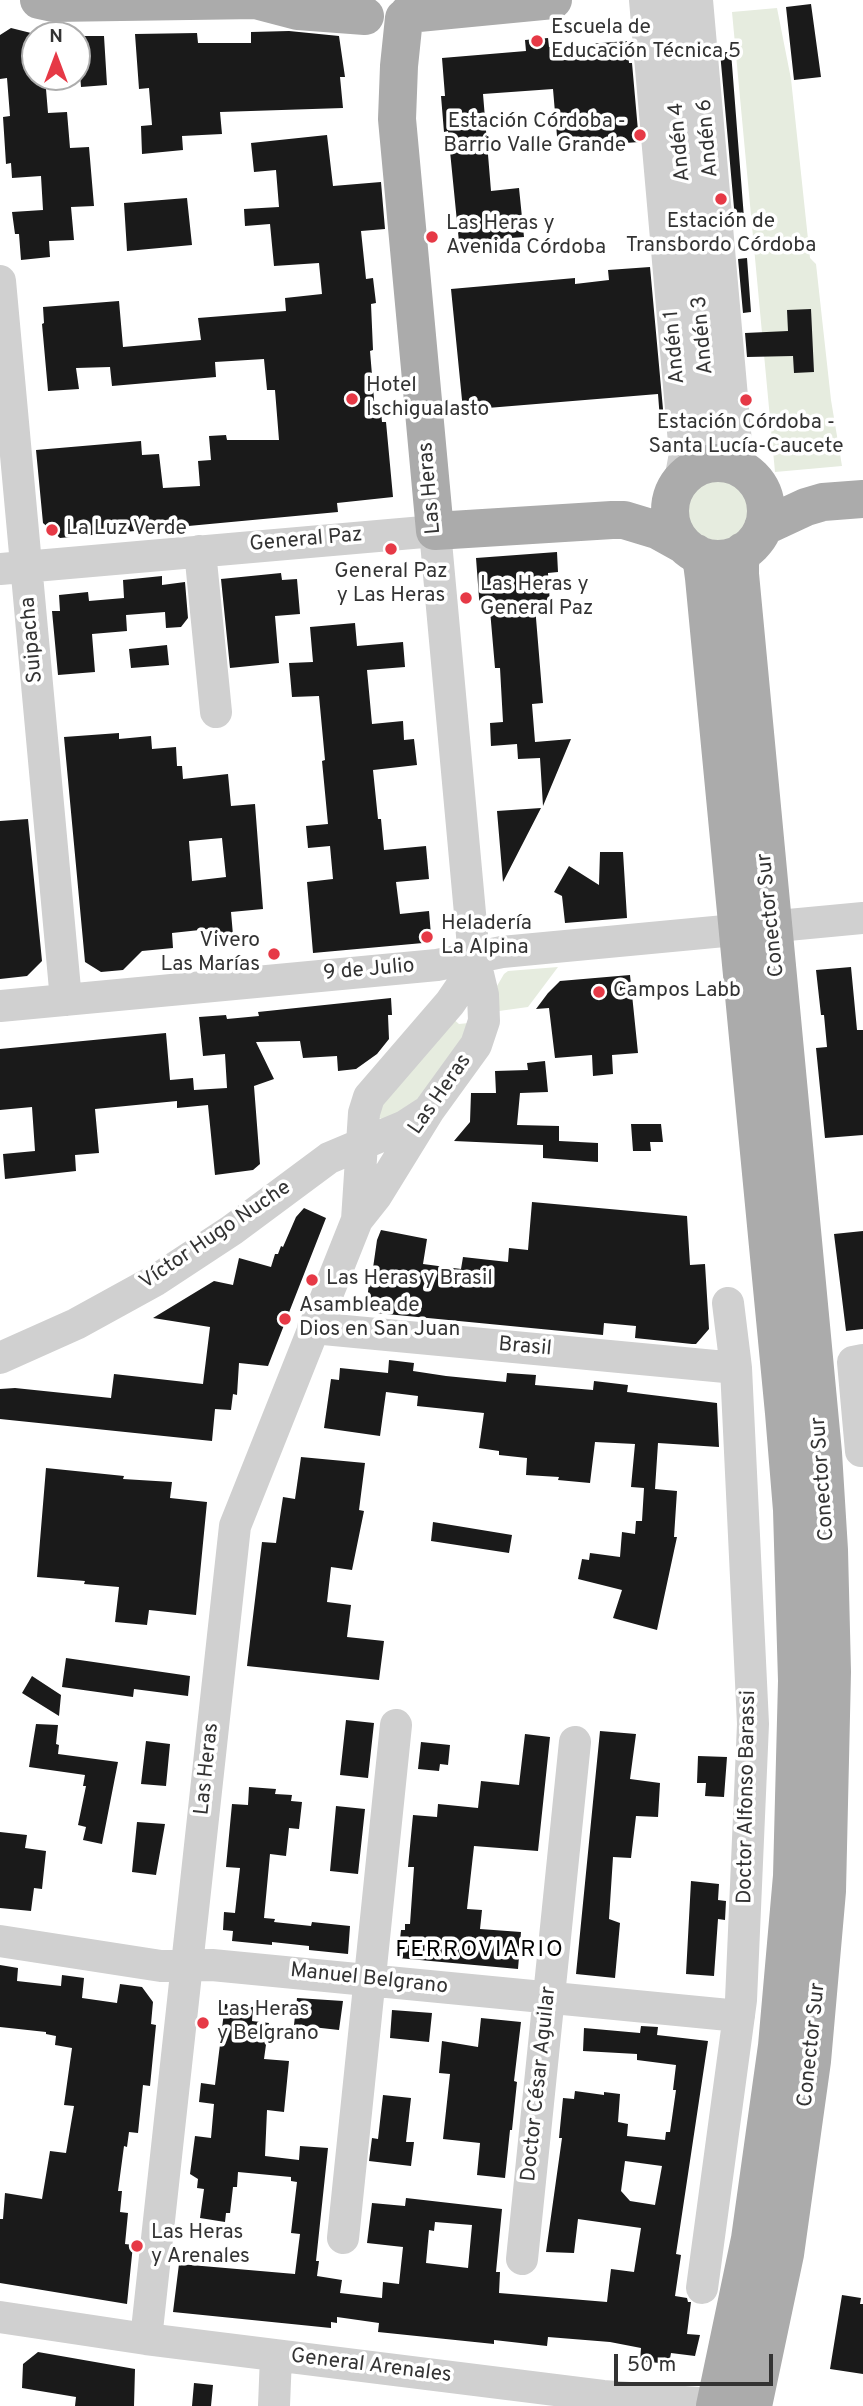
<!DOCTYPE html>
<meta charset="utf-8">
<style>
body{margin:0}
#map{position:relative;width:863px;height:2406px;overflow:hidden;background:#fff;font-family:Overpass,sans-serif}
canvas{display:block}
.north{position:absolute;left:21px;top:21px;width:70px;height:70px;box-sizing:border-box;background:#fff;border:2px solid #adadad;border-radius:50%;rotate:0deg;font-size:19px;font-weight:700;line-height:28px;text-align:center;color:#333}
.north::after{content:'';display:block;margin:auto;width:24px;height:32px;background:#e63946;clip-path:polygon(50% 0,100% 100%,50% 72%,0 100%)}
.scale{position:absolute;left:614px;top:2354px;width:159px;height:32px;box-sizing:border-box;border:4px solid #333;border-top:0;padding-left:9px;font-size:21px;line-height:24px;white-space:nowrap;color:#333;-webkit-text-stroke:5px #fff;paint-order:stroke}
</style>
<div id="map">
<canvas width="863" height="2406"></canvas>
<div class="north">N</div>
<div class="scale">50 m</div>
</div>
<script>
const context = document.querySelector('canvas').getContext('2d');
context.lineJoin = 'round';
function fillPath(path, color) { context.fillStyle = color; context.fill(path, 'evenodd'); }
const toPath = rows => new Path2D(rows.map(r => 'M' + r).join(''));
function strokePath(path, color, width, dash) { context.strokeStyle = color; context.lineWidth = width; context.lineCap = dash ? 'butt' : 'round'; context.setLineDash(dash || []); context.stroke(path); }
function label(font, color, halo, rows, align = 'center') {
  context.font = font + ' Overpass,sans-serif'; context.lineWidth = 7; context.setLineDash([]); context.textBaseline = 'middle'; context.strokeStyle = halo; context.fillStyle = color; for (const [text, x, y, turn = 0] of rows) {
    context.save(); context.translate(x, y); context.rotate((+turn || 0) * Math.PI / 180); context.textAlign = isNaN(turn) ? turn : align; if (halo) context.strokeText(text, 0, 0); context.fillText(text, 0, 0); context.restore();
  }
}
const green = toPath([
 [777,8,791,79,810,258,816,264,831,400,842,466,775,472,732,12],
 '686 512a31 31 0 1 1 62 0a31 31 0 1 1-62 0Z',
 [558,967,528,1007,499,1011,497,986,504,974,508,971],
 [451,1017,459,1024,469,1023,464,1037,412,1107,384,1120,379,1118,377,1111]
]);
const building = toPath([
 [811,4,821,77,794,80,786,7],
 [11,28,35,34,35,77,45,77,48,113,67,112,70,148,89,147,94,206,71,207,74,240,49,241,50,257,21,260,19,234,15,234,12,212,43,210,41,176,12,178,11,163,6,164,3,117,10,116,7,78,0,79,0,35],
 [289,31,339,36,345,77,340,77,343,108,220,112,222,134,182,136,183,150,142,154,141,126,152,125,149,88,139,89,135,34,197,33,198,43,251,43,251,32],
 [77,36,104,36,107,85,81,87,80,74,77,74],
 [548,38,549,47,627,41,629,63,632,63,639,142,558,148,553,89,483,94,491,191,519,188,524,237,459,242,448,131,444,132,441,96,445,96,442,58,526,51,525,40],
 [720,52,731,52,744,218,735,219],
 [327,135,333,186,381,182,385,229,361,231,366,279,373,278,376,303,371,304,373,350,370,351,375,411,381,411,382,422,386,422,393,497,337,503,338,512,60,538,43,523,36,450,141,441,142,455,159,454,163,488,200,486,198,461,211,460,209,436,226,435,227,440,279,440,275,390,267,390,264,359,215,362,216,377,112,386,110,367,76,368,79,389,48,391,42,324,44,323,43,307,119,301,123,347,201,340,198,318,286,311,285,298,322,294,319,263,274,266,270,224,245,226,244,209,279,207,276,170,254,172,251,143],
 [187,198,192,245,127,251,124,203],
 [747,258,751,312,743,313,738,259],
 [650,267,664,420,660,420,658,394,463,410,451,289,575,278,575,284,609,280,608,270],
 [811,309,814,372,794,373,793,356,747,357,745,333,788,331,787,310],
 [557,552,558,572,548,573,550,605,535,606,543,703,532,704,535,742,571,739,543,806,540,758,518,759,517,744,491,746,490,723,503,722,500,668,495,668,490,610,480,611,476,558],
 [281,573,282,580,297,579,300,614,275,616,279,663,230,668,221,579],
 [162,576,162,585,185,582,188,618,181,627,166,628,165,612,126,615,127,631,92,634,95,672,58,675,52,611,60,611,59,595,88,592,89,601,124,598,123,580],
 [355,623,357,646,403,642,405,667,367,670,372,724,403,721,404,740,414,739,417,765,373,770,378,819,381,819,384,850,426,846,429,879,396,882,400,914,429,911,431,935,423,943,313,953,307,882,333,879,330,846,308,848,306,826,328,824,322,761,325,760,319,696,292,697,289,663,313,662,310,627],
 [167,645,169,665,131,668,129,649],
 [119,733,119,739,151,736,152,749,176,747,177,766,182,766,183,779,228,774,231,806,255,804,263,909,231,912,233,935,210,937,209,929,172,933,173,948,142,951,123,970,101,972,85,962,64,737],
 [222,838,226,877,192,881,189,841],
 [541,808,503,882,497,811],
 [28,819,42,961,27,976,0,979,0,821],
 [600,852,623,852,627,918,565,923,562,896,554,892,569,866,599,885],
 [851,967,857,1030,863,1030,863,1135,825,1138,816,1048,827,1047,824,1015,821,1015,816,970],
 [630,975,638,1053,612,1055,613,1074,593,1076,592,1055,555,1058,549,1008,536,1009,548,993,560,981],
 [391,998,392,1015,388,1015,389,1039,377,1054,356,1069,338,1071,337,1056,303,1058,300,1041,256,1042,274,1079,254,1086,260,1164,253,1170,215,1175,208,1105,177,1108,177,1101,95,1109,99,1153,75,1155,76,1171,5,1179,3,1154,35,1151,32,1107,0,1110,0,1049,166,1033,170,1080,193,1078,194,1090,227,1088,225,1054,203,1056,199,1017,226,1015,227,1019,259,1016,258,1012],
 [545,1061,548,1092,520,1093,517,1125,559,1126,559,1141,598,1143,598,1162,543,1158,543,1145,454,1141,470,1122,471,1093,496,1093,495,1071,528,1070,527,1063],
 [631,1124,661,1124,663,1142,650,1142,651,1151,633,1151],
 [532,1202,687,1216,690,1265,705,1264,709,1329,696,1344,692,1344,635,1338,636,1326,604,1323,603,1335,366,1312,369,1282,371,1282,377,1240,381,1230,427,1239,423,1264,461,1269,463,1257,508,1262,509,1248,528,1250],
 [304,1208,326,1218,268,1366,239,1363,237,1395,233,1394,231,1410,215,1409,212,1441,0,1419,0,1389,15,1388,111,1398,114,1374,203,1384,210,1327,153,1318,214,1281,233,1285,239,1258,271,1267,275,1254,278,1254,281,1246,283,1247,296,1217],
 [863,1231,863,1329,846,1331,834,1234],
 [389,1360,414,1363,413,1371,446,1376,506,1382,507,1373,536,1375,535,1385,593,1390,594,1381,628,1385,627,1392,717,1403,719,1447,658,1443,655,1489,677,1491,674,1537,677,1537,657,1630,613,1618,622,1590,578,1579,582,1559,589,1560,590,1553,620,1557,622,1532,635,1534,636,1521,642,1521,644,1488,631,1487,635,1444,595,1442,590,1483,558,1480,559,1477,526,1475,527,1458,499,1455,499,1451,479,1448,484,1413,417,1406,418,1396,386,1392,380,1436,324,1428,331,1379,339,1380,340,1368,388,1373],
 [301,1457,365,1463,359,1510,364,1511,352,1570,331,1567,327,1602,351,1605,347,1637,384,1641,379,1680,247,1666,262,1542,276,1543,283,1497,295,1499],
 [46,1468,124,1476,123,1479,172,1482,170,1498,207,1502,196,1615,149,1610,147,1625,115,1622,119,1587,84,1584,85,1581,37,1577],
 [433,1522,512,1535,509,1553,431,1541],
 [66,1658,190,1676,188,1696,134,1689,133,1697,62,1687],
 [32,1676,61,1695,59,1716,22,1693],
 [346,1720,374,1723,368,1778,340,1775],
 [36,1724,58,1725,56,1744,59,1745,58,1754,118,1762,102,1844,83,1840,86,1827,78,1825,86,1786,83,1786,85,1775,29,1767],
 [600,1731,636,1734,630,1779,660,1783,658,1817,636,1816,631,1858,613,1857,609,1919,620,1923,615,1978,576,1974],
 [525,1734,550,1737,538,1851,474,1846,467,1909,482,1910,480,1929,521,1932,518,1969,398,1958,401,1930,405,1930,405,1924,410,1924,414,1867,408,1867,413,1815,437,1817,438,1804,478,1808,481,1781,519,1785],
 [146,1741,170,1744,166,1786,141,1784],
 [421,1742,450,1745,448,1765,440,1764,439,1771,418,1769],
 [698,1756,727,1757,724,1797,705,1796,706,1783,697,1783],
 [249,1787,276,1789,275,1794,292,1795,291,1801,302,1802,299,1829,289,1828,286,1856,270,1854,264,1918,275,1919,274,1922,311,1926,312,1922,350,1926,348,1954,309,1950,309,1946,272,1942,272,1945,232,1941,233,1931,223,1930,224,1912,235,1913,240,1868,226,1867,232,1804,248,1805],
 [336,1806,365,1809,358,1874,330,1871],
 [137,1822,165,1824,156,1875,132,1872],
 [0,1832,27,1835,25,1848,46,1851,42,1889,34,1888,31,1911,0,1908],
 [691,1881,719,1884,718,1900,726,1901,725,1920,718,1919,714,1976,686,1974],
 [0,1965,18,1968,17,1981,61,1986,62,1975,84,1978,82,1998,117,2003,120,1984,142,1987,153,2002,151,2024,156,2025,150,2086,143,2085,138,2133,129,2132,127,2147,124,2146,118,2191,122,2191,120,2212,128,2213,125,2244,133,2245,127,2304,0,2283,0,2219,3,2219,5,2193,42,2199,50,2151,66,2153,74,2106,64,2105,72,2048,55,2045,56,2036,46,2034,46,2032,0,2027],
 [297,1998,343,2001,339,2030,294,2025],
 [225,2004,253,2007,252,2021,269,2023,264,2059,289,2061,284,2112,267,2110,265,2156,299,2160,300,2146,328,2148,316,2261,319,2261,317,2276,342,2280,340,2293,382,2298,383,2282,399,2284,403,2247,367,2243,372,2203,405,2206,406,2198,502,2209,496,2272,500,2272,499,2293,607,2302,611,2269,634,2272,641,2228,578,2219,574,2253,546,2252,562,2138,559,2138,563,2098,574,2099,575,2091,604,2095,604,2092,620,2094,618,2122,628,2124,627,2136,665,2140,666,2132,670,2132,676,2090,673,2090,676,2065,637,2060,637,2054,583,2051,584,2028,640,2033,641,2026,658,2027,657,2035,708,2041,676,2254,681,2255,675,2296,687,2298,688,2302,691,2302,687,2334,700,2335,695,2356,671,2353,669,2364,640,2361,641,2348,610,2342,548,2337,547,2346,494,2340,494,2344,378,2332,379,2323,337,2317,337,2323,331,2322,331,2328,173,2312,179,2264,295,2274,300,2234,291,2233,297,2182,291,2181,291,2177,238,2172,237,2187,233,2187,230,2213,226,2213,225,2222,200,2218,204,2189,197,2188,198,2179,190,2174,195,2136,211,2138,214,2104,199,2102,201,2083,215,2085],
 [625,2161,662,2166,655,2205,630,2201,621,2191],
 [435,2222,472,2225,468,2268,426,2263,429,2230,434,2231],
 [392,2010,432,2013,429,2042,390,2038],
 [481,2018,521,2022,514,2081,517,2082,512,2130,510,2130,505,2178,477,2175,480,2143,443,2139,450,2074,439,2073,442,2041,478,2047],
 [383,2095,411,2098,406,2142,414,2142,411,2166,369,2161,372,2138,378,2139],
 [842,2295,861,2298,860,2304,863,2304,863,2374,830,2369],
 [38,2352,135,2369,134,2406,75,2406,76,2397,22,2388,23,2364],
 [194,2383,213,2385,211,2406,192,2406]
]);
const minor = toPath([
 [645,0,685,454,680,481],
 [669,0,686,206,714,262],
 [697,0,737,454,744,470],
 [686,253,699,278,704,329,713,442,703,465],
 [0,281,66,1000],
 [200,551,216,712],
 [0,569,435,531,474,957,483,995,484,1021,476,1045,429,1110,376,1196,357,1220,235,1526,146,2339],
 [0,1006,437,965,502,952,863,918],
 [357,1220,364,1113,369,1097,450,1003,463,984,474,957],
 [313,1328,736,1368],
 [0,1358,76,1324,156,1280,232,1230,329,1158,405,1126,425,1113],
 [861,1451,853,1362,863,1360],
 [0,1941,161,1966,212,1965,739,2016],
 [343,2238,396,1725],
 [522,2259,575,1742],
 [702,2288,741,2000,753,1724,736,1368,728,1303],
 [0,2317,146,2339,603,2396,738,2406],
 [274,2406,276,2356]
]);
const major = toPath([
 [39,0,53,3,257,0],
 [256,0,298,11,365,16],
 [408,14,553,0],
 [404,18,399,66,397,119,435,531,612,520,624,520,657,530,684,545],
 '670 511a48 48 0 1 1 96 0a48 48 0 1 1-96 0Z',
 [763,527,806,507,823,502,863,499],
 [743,551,740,563,740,574,823,1453,829,1550,832,1672,827,1891,812,2061,785,2254,753,2406],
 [696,553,702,563,704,578,784,1413,792,1510,797,1681,792,1876,777,2046,750,2239,715,2406]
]);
const markers = [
 [537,41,7,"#e63946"],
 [640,135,7,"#e63946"],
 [721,199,7,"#e63946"],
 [432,237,7,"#e63946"],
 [352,399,7,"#e63946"],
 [746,400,7,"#e63946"],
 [52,530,7,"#e63946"],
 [391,549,7,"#e63946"],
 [466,598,7,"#e63946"],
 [427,937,7,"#e63946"],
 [274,954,7,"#e63946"],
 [599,992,7,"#e63946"],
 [312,1280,7,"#e63946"],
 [285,1319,7,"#e63946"],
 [203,2023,7,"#e63946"],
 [137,2246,7,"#e63946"]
];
const poiNames = [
 ["Escuela de",551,29],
 ["Educación Técnica 5",551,53],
 ["Estación Córdoba -",626,123,"right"],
 ["Barrio Valle Grande",626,147,"right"],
 ["Estación de",721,223,"center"],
 ["Transbordo Córdoba",721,247,"center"],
 ["Las Heras y",446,225],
 ["Avenida Córdoba",446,249],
 ["Hotel",366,387],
 ["Ischigualasto",366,411],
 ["Estación Córdoba -",746,424,"center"],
 ["Santa Lucía-Caucete",746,448,"center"],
 ["La Luz Verde",66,530],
 ["General Paz",391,573,"center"],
 ["y Las Heras",391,597,"center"],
 ["Las Heras y",480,586],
 ["General Paz",480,610],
 ["Heladería",441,925],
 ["La Alpina",441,949],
 ["Vivero",260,942,"right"],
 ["Las Marías",260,966,"right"],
 ["Campos Labb",613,992],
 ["Las Heras y Brasil",326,1280],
 ["Asamblea de",299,1307],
 ["Dios en San Juan",299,1331],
 ["Las Heras",217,2011],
 ["y Belgrano",217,2035],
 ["Las Heras",151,2234],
 ["y Arenales",151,2258]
];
const streetNames = [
 ["Andén 6",709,138,-95],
 ["Andén 4",681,142,-95],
 ["Andén 3",704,335,-95],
 ["Andén 1",676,347,-95],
 ["Las Heras",431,488,-95],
 ["General Paz",306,541,-5],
 ["Suipacha",33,640,-95],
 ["Conector Sur",772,915,-96],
 ["9 de Julio",369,971,-5],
 ["Las Heras",441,1095,-55],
 ["Víctor Hugo Nuche",216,1236,-34],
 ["Brasil",525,1348,5],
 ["Conector Sur",824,1479,-94],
 ["Las Heras",208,1769,-84],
 ["Doctor Alfonso Barassi",748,1797,-89],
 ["Manuel Belgrano",369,1980,6],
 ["Conector Sur",813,2045,-84],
 ["Doctor César Aguilar",540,2084,-84],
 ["General Arenales",371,2367,7]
];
const neighbourhoodNames = [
 ["FERROVIARIO",480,1951]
];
fillPath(green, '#e6ecdf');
fillPath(building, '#1a1a1a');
strokePath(minor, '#d0d0d0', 32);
strokePath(major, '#ababab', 38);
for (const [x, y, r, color] of markers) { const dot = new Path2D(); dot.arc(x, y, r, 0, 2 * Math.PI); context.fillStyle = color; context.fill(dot); strokePath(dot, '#fff', 2.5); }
label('21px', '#333', '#fff', poiNames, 'left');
label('21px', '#333', '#fff', streetNames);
context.letterSpacing = '2px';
label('23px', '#000', '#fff', neighbourhoodNames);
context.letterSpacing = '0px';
</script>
